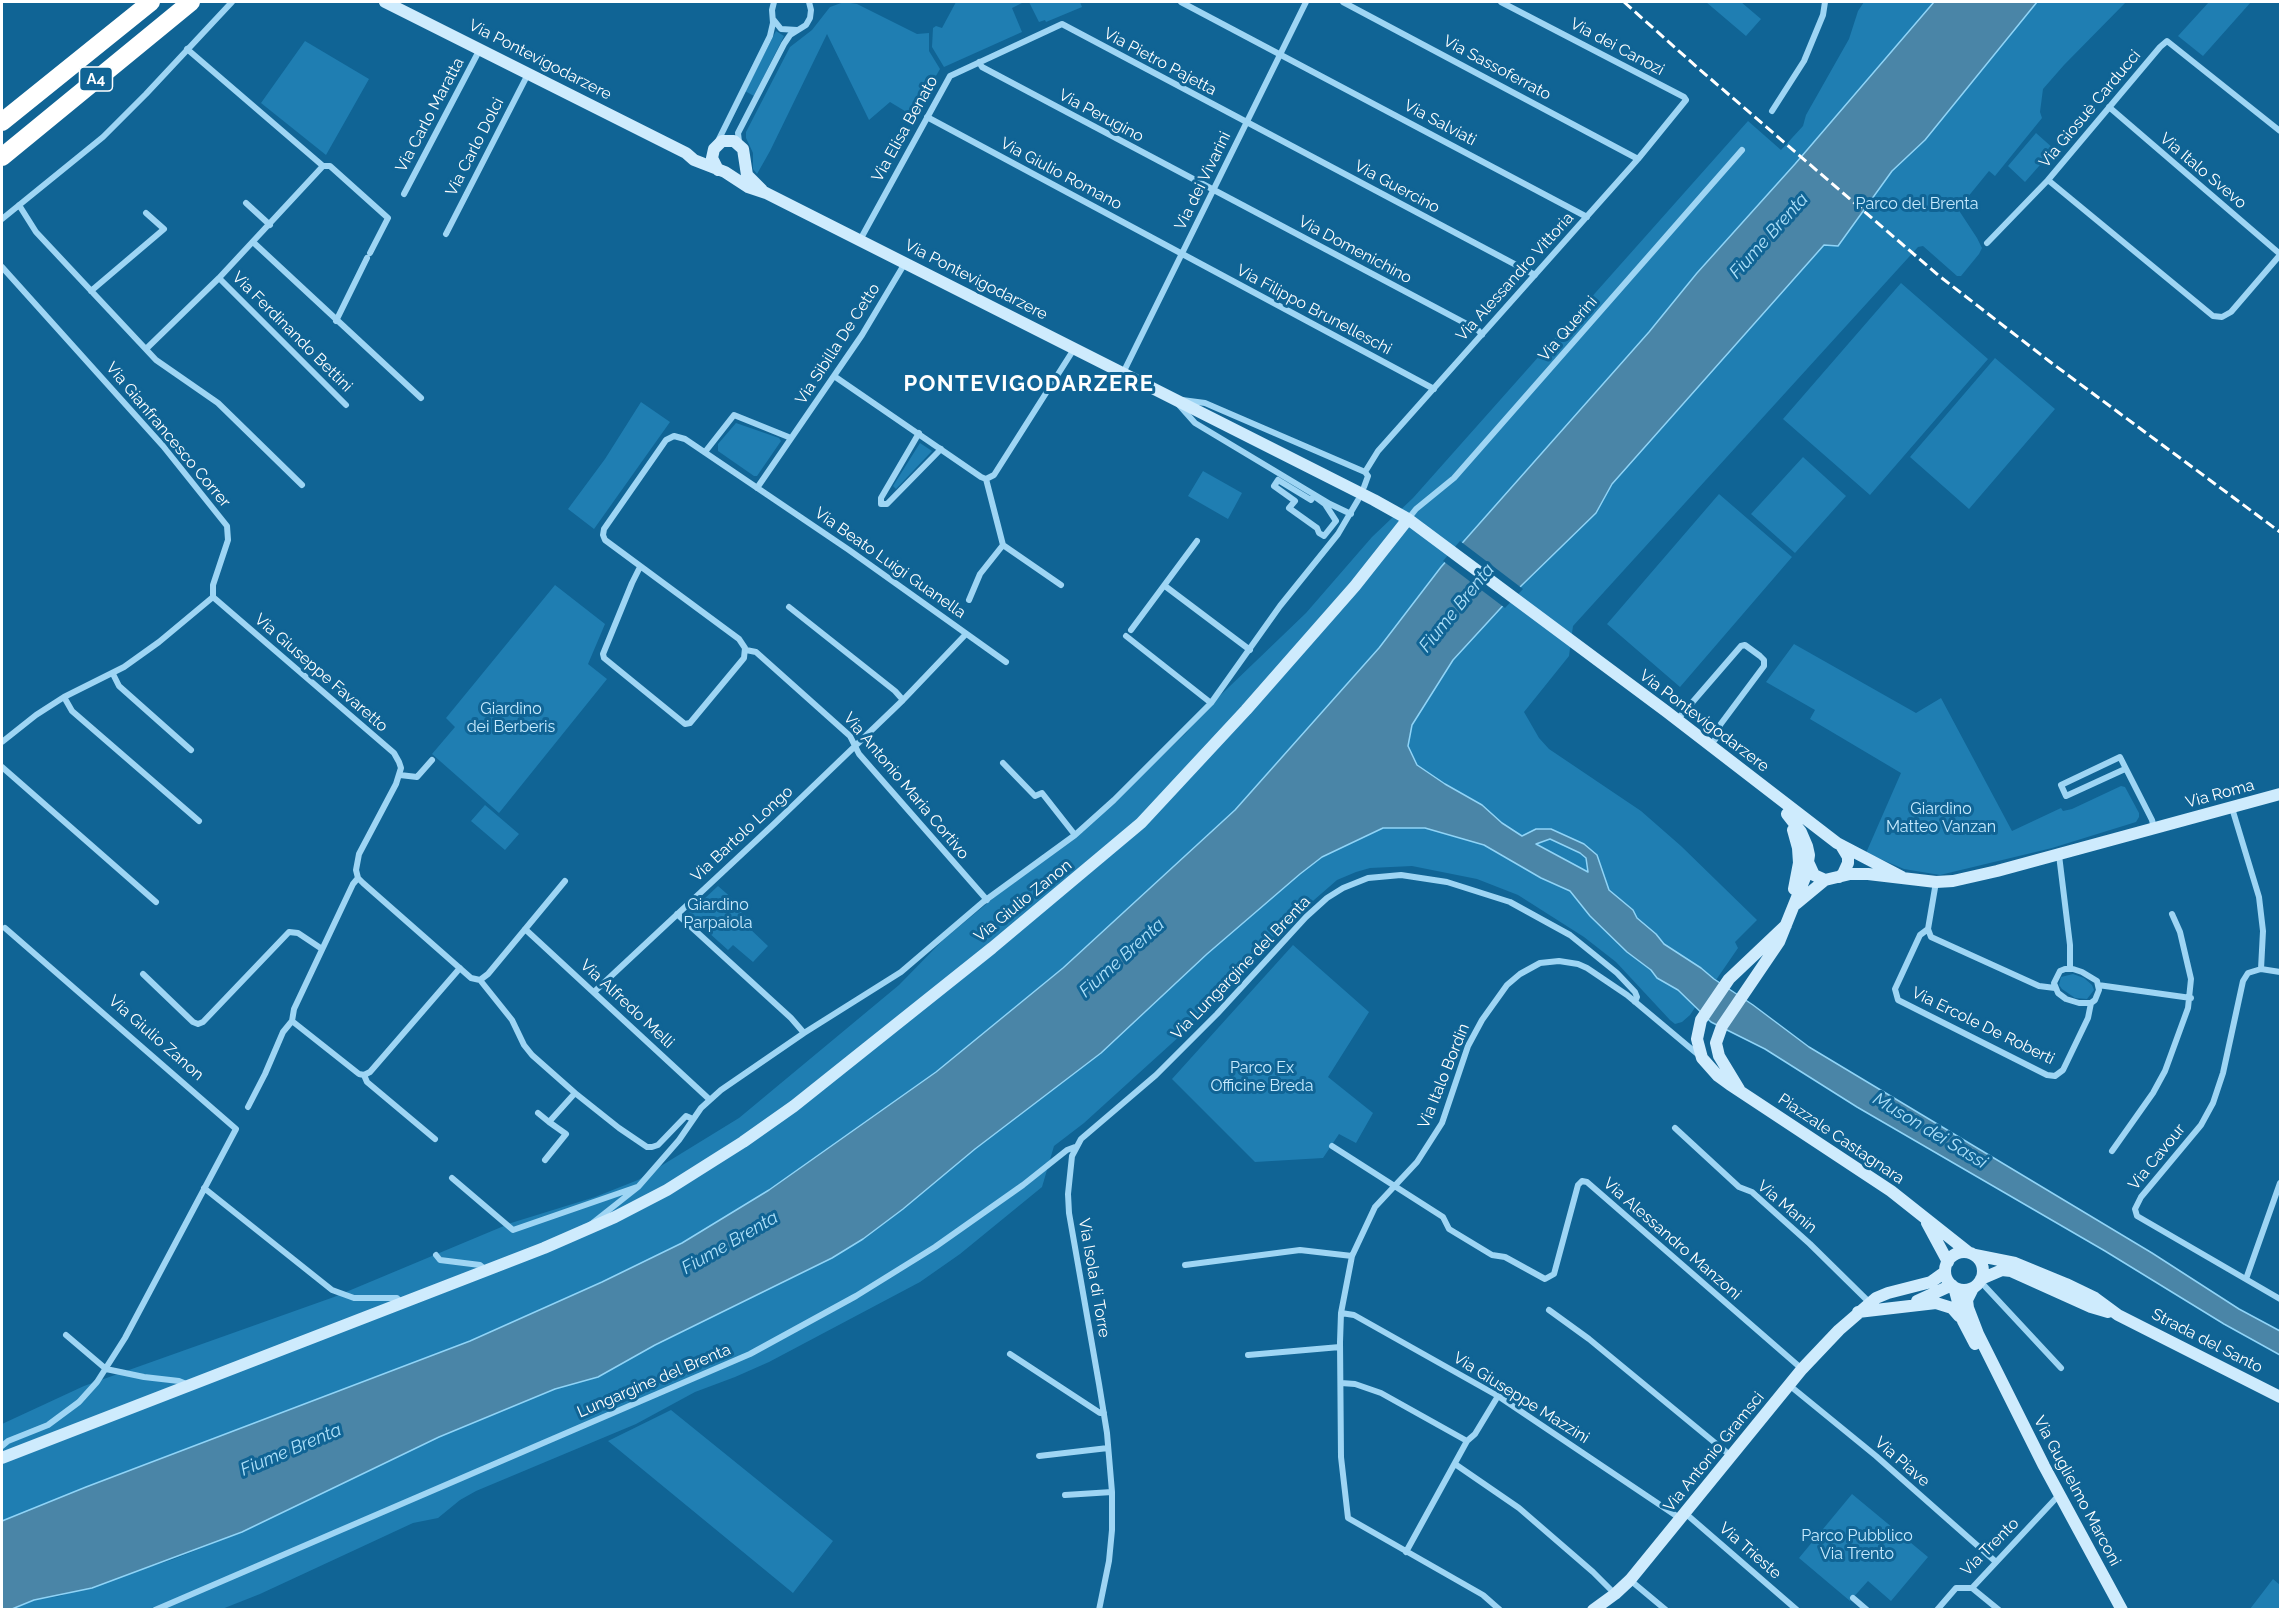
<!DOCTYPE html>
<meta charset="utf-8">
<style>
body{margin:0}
#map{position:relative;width:2282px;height:1611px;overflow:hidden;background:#106495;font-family:Raleway,sans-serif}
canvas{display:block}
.frame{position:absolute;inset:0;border:3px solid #fff;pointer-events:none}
</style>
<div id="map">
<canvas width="2282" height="1611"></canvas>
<div class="frame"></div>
</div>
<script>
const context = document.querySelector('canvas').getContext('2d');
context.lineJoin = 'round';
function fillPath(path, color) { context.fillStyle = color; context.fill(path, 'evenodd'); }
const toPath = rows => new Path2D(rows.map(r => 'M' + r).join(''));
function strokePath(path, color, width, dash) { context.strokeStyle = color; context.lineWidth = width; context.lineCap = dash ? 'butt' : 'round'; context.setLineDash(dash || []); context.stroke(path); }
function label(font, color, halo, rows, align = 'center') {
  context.font = font + ' Raleway,sans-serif'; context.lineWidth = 6; context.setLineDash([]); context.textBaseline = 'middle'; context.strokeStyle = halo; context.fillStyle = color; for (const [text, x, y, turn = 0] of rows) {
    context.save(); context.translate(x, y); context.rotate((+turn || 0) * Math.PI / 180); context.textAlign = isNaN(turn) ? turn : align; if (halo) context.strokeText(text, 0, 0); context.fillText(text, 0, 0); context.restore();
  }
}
const green = toPath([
 [844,2,857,4,917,34,929,33,929,51,940,69,922,100,927,103,918,119,890,102,869,120,827,34,770,151,757,174,753,169,753,153,746,138,746,132,790,47,812,30,830,7],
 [956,2,1024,2,1012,8,1022,32,944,67,932,47,933,28,936,26,942,28],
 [1029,2,1080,2,1082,7,1046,22,1045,20,1039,22],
 [1706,2,1741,2,1761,19,1746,36],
 [1864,2,1934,2,1795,164,1697,273,1649,332,1441,567,1379,648,1235,810,1063,968,936,1072,769,1190,720,1222,682,1243,602,1282,470,1341,86,1487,2,1521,2,1424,84,1386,334,1297,511,1223,595,1197,638,1180,739,1118,899,985,943,940,1014,881,1076,837,1186,733,1204,711,1306,613,1372,537,1413,498,1748,121,1781,150,1803,126,1806,115,1849,39,1858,11],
 [2037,2,2126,2,2064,65,2043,89,2040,112,2042,118,1995,176,1989,171,1958,209,1977,238,1982,248,1979,254,1961,276,1957,276,1923,246,1918,247,1573,626,1569,656,1524,712,1539,738,1549,749,1641,811,1681,846,1757,920,1735,942,1738,948,1716,980,1701,968,1664,944,1656,934,1637,918,1633,910,1609,890,1575,865,1522,836,1502,823,1482,805,1445,784,1417,765,1408,746,1411,725,1453,660,1521,586,1596,513,1612,484,1824,245,1838,246,1892,171,1925,140],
 [2209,2,2251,2,2203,56,2178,36],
 [776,31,784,36,754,96,745,91],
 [305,41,369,79,326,155,261,103],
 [2036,133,2054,149,2025,182,2008,166],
 [1901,283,1988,359,1870,495,1783,419],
 [1995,358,2055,409,1969,509,1910,457],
 [641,402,670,422,594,529,568,509,605,459],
 [736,423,779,438,781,441,757,476,754,476,718,451,718,444],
 [920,443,932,451,896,489,893,486],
 [1803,457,1846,496,1795,553,1751,514],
 [1203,471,1242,493,1228,519,1188,496],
 [1719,494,1792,557,1680,687,1607,624],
 [555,585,605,624,588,664,607,679,499,813,432,754,455,727,446,718],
 [1794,644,1916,713,1941,698,2012,831,2061,808,2063,811,2072,809,2121,786,2125,787,2139,813,2139,817,2136,822,2052,848,1940,875,1904,869,1866,853,1901,773,1810,719,1815,710,1766,682],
 [485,805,519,834,505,850,471,821],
 [1383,828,1425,828,1484,845,1541,878,1570,891,1627,952,1651,970,1657,978,1678,990,1696,1006,1690,1015,1682,1022,1675,1024,1670,1020,1616,962,1584,937,1518,895,1477,879,1412,866,1370,868,1356,872,1337,880,1314,900,1182,1034,1084,1123,1054,1146,1042,1187,960,1254,920,1282,769,1362,735,1377,695,1392,636,1424,476,1491,460,1500,438,1518,413,1523,260,1594,222,1609,12,1610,34,1600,60,1596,174,1559,242,1532,439,1437,555,1389,598,1377,655,1345,832,1258,863,1239,903,1209,975,1149,1101,1053,1207,954,1300,874,1322,857],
 [718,886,742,907,739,910,752,922,748,927,768,946,753,962,733,945,728,950,688,914],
 [1293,945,1369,1012,1328,1077,1373,1113,1356,1143,1339,1134,1323,1158,1255,1162,1172,1079],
 [2073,974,2084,978,2092,985,2094,990,2087,999,2075,998,2062,989,2059,985,2061,977],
 [671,1410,833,1541,793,1593,608,1441],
 [1852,1494,1928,1557,1891,1601,1868,1581,1850,1601,1799,1558],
 [2273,1579,2280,1585,2280,1609,2250,1609]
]);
const water = toPath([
 [1934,2,2037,2,1925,140,1892,171,1838,246,1824,245,1612,484,1596,513,1521,586,1453,660,1412,725,1408,746,1417,765,1445,784,1482,805,1502,823,1522,836,1536,829,1551,829,1584,844,1597,855,1609,890,1633,910,1637,918,1656,934,1664,944,1701,968,1714,979,1753,1005,1809,1047,2152,1253,2239,1309,2280,1331,2280,1355,2224,1324,2105,1251,1857,1107,1765,1049,1711,1022,1678,990,1657,978,1651,970,1627,952,1590,916,1570,891,1541,878,1484,845,1425,828,1383,828,1322,857,1300,874,1207,954,1101,1053,975,1149,903,1209,863,1239,832,1258,655,1345,598,1377,555,1389,439,1437,242,1532,92,1588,34,1600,12,1609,2,1609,2,1521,86,1487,470,1341,602,1282,682,1243,769,1190,936,1072,1063,968,1235,810,1379,648,1441,567,1649,332,1697,273,1795,164,1934,2],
 [1550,839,1580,853,1586,858,1588,872,1536,844,1550,839]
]);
const pier = toPath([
 [1460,541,1523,589,1505,608,1443,561]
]);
const street = toPath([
 [1181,2,1587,217],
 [1343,2,1638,159],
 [773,19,781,29,797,30],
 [979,62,982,67,1478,330,1482,335],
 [2109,107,2280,254],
 [1772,111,1804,61,1823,15,1825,2],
 [927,117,1434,389],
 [739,142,738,133,784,44,790,35,806,25,810,18,811,10,809,2],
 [717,143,770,36,773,23,772,10,774,2],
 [323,166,330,166,388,218,370,253],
 [2048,180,2213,316,2222,317,2231,312,2280,255],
 [404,194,480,49],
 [246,203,270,225],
 [19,205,36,232,156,360,218,403,302,485],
 [2,219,103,137,146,94,232,2],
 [446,234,528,74],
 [860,240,950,76,1062,24,1535,275],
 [253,242,421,398],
 [1987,243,2048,180,2160,47,2167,41,2280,131],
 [2,267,163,446,227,526,228,540,213,585,213,597],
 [219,278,346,405],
 [91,291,164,229,146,213],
 [336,321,367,258],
 [146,349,219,278,323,166,187,49],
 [1123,373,1306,2],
 [834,376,981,477,986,479],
 [1182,400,1205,403,1365,472],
 [1179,405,1195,423,1330,504,1351,514],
 [919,433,881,498,881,504,887,504,941,449],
 [705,452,734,415,791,438],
 [1365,472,1378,451,1638,159,1686,100,1684,97,1501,2],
 [986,479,994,475,1074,349],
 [986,479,1003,545,1061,585],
 [1278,480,1311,500,1314,496,1325,504,1336,521,1324,536,1319,533,1317,528,1289,508,1295,501,1274,486,1278,480],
 [1364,487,1368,476,1365,472],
 [757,488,862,335,905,263],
 [1408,519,1416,509,1454,478,1742,150],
 [640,567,632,583,603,654,604,658,685,724,690,723,744,658,745,648,739,639,605,540,603,535,604,529,666,440,674,436,685,439,849,550,1006,662],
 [1165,586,1250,650],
 [213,597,394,753,399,762,401,768,396,784,359,854,356,870,358,878,363,883,471,978,480,980,512,1020,524,1045,532,1055,575,1093,619,1128,647,1147,652,1147,658,1145,686,1116,693,1119],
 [969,600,980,574,1003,545],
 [789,607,895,691,903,700],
 [1131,630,1197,541],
 [1126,636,1211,703],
 [746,650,756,652,850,736,859,754,987,900],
 [113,674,119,686,191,750],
 [64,697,72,711,199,821],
 [1677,720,1741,646,1745,645,1760,656,1764,660,1764,666,1720,725,1720,733,1710,746],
 [2,742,36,715,64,697,124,667,159,642,213,597],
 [1003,763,1035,796,1042,793,1075,835],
 [2,767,156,902],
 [2125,769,2066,796,2061,785,2120,757,2152,820,2154,828],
 [400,775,417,777,432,760],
 [2232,808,2259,897,2263,931,2261,969],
 [2059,855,2070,945,2070,969],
 [1936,882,1928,929,1931,937,2039,986,2055,988],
 [677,914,791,1018,804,1033],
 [525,929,709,1099],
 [1928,929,1920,935,1895,989,1898,1000,2047,1075,2055,1076,2063,1070,2088,1018,2091,1003],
 [2065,969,2073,969,2082,972,2097,981,2099,990,2095,1000,2091,1003,2079,1003,2066,999,2058,993,2054,983,2060,971,2065,969],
 [2280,972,2261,969,2248,973,2243,981,2223,1073,2213,1103,2201,1125,2141,1197,2135,1209,2137,1216,2280,1299],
 [143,974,193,1022,198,1024,203,1022,289,932,298,933,322,949],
 [480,980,488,974,565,881],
 [2098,985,2191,998],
 [594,992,774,824,903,700,966,634],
 [292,1021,359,1074,364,1075,370,1072,460,968],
 [364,1075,367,1082,435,1139],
 [248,1107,265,1074,283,1032,292,1021,294,1009,353,884,358,878],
 [538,1113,549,1122,575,1093],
 [1675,1128,1739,1187,1752,1192,1810,1244,1871,1304],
 [1332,1146,1443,1217,1449,1229,1492,1255,1505,1257,1545,1279,1554,1274,1578,1185,1582,1181,1587,1182,1802,1369],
 [2112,1151,2153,1093,2165,1071,2188,1008,2191,979,2180,932,2172,914],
 [545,1160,566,1134,549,1122],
 [452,1178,513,1230,637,1187],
 [204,1188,332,1290,354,1298,397,1298,402,1303],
 [590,1225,638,1187,679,1140,701,1108,721,1090,804,1033,901,972,983,902,1075,835,1114,800,1211,703,1280,606,1338,534,1358,500],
 [436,1255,440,1260,480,1265,487,1271],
 [1185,1265,1300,1250,1352,1256],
 [2246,1279,2280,1183],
 [1980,1281,2061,1368],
 [1549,1310,1589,1339,1731,1456],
 [1341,1313,1354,1315,1498,1396,1681,1519],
 [66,1335,106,1369,144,1377,179,1381,189,1385],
 [1010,1354,1100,1413,1104,1413],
 [1248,1355,1340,1347],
 [1341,1383,1355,1384,1381,1393,1467,1441],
 [1789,1385,1876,1456,1996,1562],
 [2,1446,8,1441,48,1425,79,1402,97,1382,125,1338,236,1129,5,928],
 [1039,1456,1108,1448],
 [1455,1464,1519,1508,1593,1572,1615,1594],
 [1065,1495,1112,1492],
 [1685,1513,1797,1610],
 [1406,1552,1467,1441,1475,1434,1498,1396],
 [1630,1580,1666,1610],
 [1972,1588,1999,1610],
 [1853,1598,1867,1610],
 [155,1610,750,1354,856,1296,935,1247,1023,1185,1067,1150,1075,1147],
 [1099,1610,1109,1561,1112,1530,1112,1492,1107,1433,1099,1384,1069,1213,1068,1194,1072,1156,1081,1139,1156,1075,1217,1014,1306,917,1327,898,1343,888,1368,878,1401,875,1447,882,1510,902,1570,935,1617,973,1635,992,1637,997,1635,1002],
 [1500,1610,1483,1595,1348,1518,1341,1457,1340,1342,1341,1313,1352,1256,1375,1207,1417,1162,1442,1123,1468,1046,1482,1020,1507,985,1520,974,1540,963,1559,961,1578,964,1587,968,1627,995,1701,1057],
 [1937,1610,1956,1588,1972,1588,2059,1495]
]);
const secondary = toPath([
 [385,2,686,153,694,160,725,172,748,187,766,193,1374,500,1408,519,1667,712,1837,843,1902,877],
 [718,170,712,158,714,149,722,141,734,141,743,149,747,175,762,190],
 [1793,830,1798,848,1799,863,1794,889],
 [1809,864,1814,875,1825,880,1850,874,1868,874,1936,882,1953,881,1997,871,2280,794],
 [1839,877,1843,874,1848,863,1848,857,1842,847],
 [1796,904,1825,880],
 [1786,925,1729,979,1701,1020,1697,1039,1702,1058,1718,1076,1729,1084,1891,1191,1968,1252],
 [1739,1089,1719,1056,1716,1043,1722,1026,1779,942,1806,875,1809,855,1807,846,1801,832,1787,814],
 [1927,1223,1948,1262],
 '1945 1271a19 19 0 1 1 38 0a19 19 0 1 1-38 0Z',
 [1975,1255,2015,1263,2066,1284,2095,1298,2118,1315,2280,1397],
 [1981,1279,2002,1270,2011,1271,2091,1307,2108,1312],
 [1954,1287,1963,1321,1975,1344],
 [1973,1288,1967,1300,1968,1308,1978,1334,2044,1466,2122,1610],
 [1917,1301,1952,1285],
 [1858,1312,1936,1303,1952,1308,1959,1316],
 [2,1458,544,1248,615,1217,667,1190,743,1142,794,1106,992,948,1141,823,1246,710,1355,586,1408,519],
 [1593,1610,1615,1594,1630,1580,1802,1369,1839,1330,1876,1298,1888,1293,1931,1282,1945,1272]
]);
const highway = toPath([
 [2,122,151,2],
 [2,157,191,2]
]);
const rail = toPath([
 [1624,2,1698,68,1938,275,2049,361,2280,532]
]);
const shields = [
 [96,79,33]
];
const shieldNames = [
 ["A4",96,79]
];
const streetNames = [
 ["Via dei Canozi",1617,47,28],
 ["Via Pontevigodarzere",540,60,27],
 ["Via Pietro Pajetta",1160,62,28],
 ["Via Sassoferrato",1497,68,28],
 ["Via Giosuè Carducci",2090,109,-50],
 ["Via Carlo Maratta",430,115,-62],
 ["Via Perugino",1101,116,28],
 ["Via Salviati",1440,123,28],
 ["Via Elisa Benato",905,129,-61],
 ["Via Carlo Dolci",475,147,-63],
 ["Via Italo Svevo",2203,171,40],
 ["Via Giulio Romano",1061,174,28],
 ["Via dei Vivarini",1203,181,-64],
 ["Via Guercino",1397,187,28],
 ["Via Domenichino",1355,250,28],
 ["Via Alessandro Vittoria",1515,277,-48],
 ["Via Pontevigodarzere",976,280,27],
 ["Via Filippo Brunelleschi",1314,310,28],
 ["Via Querini",1568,329,-49],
 ["Via Ferdinando Bettini",292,332,45],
 ["Via Sibilla De Cetto",838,344,-57],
 ["Via Gianfrancesco Correr",168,435,50],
 ["Via Beato Luigi Guanella",890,563,35],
 ["Via Giuseppe Favaretto",321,673,41],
 ["Via Pontevigodarzere",1704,721,37],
 ["Via Antonio Maria Cortivo",906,786,50],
 ["Via Roma",2220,794,-15],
 ["Via Bartolo Longo",742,834,-43],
 ["Via Giulio Zanon",1023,901,-39],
 ["Via Lungargine del Brenta",1241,968,-46],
 ["Via Alfredo Melli",627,1004,43],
 ["Via Ercole De Roberti",1983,1026,26],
 ["Via Giulio Zanon",156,1038,41],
 ["Via Italo Bordin",1444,1076,-68],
 ["Piazzale Castagnara",1841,1139,34],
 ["Via Cavour",2157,1157,-51],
 ["Via Manin",1787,1207,40],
 ["Via Alessandro Manzoni",1672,1239,41],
 ["Via Isola di Torre",1094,1278,80],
 ["Strada del Santo",2207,1341,27],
 ["Lungargine del Brenta",654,1381,-23],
 ["Via Giuseppe Mazzini",1521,1398,32],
 ["Via Antonio Gramsci",1714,1452,-51],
 ["Via Piave",1902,1462,41],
 ["Via Guglielmo Marconi",2077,1491,62],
 ["Via Trento",1990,1547,-45],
 ["Via Trieste",1750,1551,41]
];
const parkNames = [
 ["Parco del Brenta",1917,204],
 ["Giardino",511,709],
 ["dei Berberis",511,727],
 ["Giardino",1941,809],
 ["Matteo Vanzan",1941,827],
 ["Giardino",718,905],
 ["Parpaiola",718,923],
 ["Parco Ex",1262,1068],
 ["Officine Breda",1262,1086],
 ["Parco Pubblico",1857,1536],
 ["Via Trento",1857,1554]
];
const waterNames = [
 ["Fiume Brenta",1769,236,-48],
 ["Fiume Brenta",1457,608,-51],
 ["Fiume Brenta",1122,958,-42],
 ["Muson dei Sassi",1930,1131,31],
 ["Fiume Brenta",730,1243,-30],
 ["Fiume Brenta",291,1450,-23]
];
const districtNames = [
 ["PONTEVIGODARZERE",1029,384]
];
fillPath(green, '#1f7eb2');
fillPath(water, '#4a85a7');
strokePath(water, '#90d4f7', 1.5);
fillPath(pier, '#106495');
strokePath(street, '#9ed5f4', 6);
strokePath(secondary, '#ceebfd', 12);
strokePath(highway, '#fff', 18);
strokePath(rail, '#fff', 3, [10, 4.5]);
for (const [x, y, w] of shields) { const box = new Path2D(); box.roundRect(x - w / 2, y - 12, w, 24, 4.5); context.fillStyle = '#106495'; context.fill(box); strokePath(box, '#fff', 1.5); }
label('bold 15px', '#fff', null, shieldNames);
label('16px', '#fff', '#106495', streetNames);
label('16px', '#c6eafe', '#106495', parkNames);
label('italic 18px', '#aee1fa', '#106495', waterNames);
context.letterSpacing = '1.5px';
label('bold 22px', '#fff', '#106495', districtNames);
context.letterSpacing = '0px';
</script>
